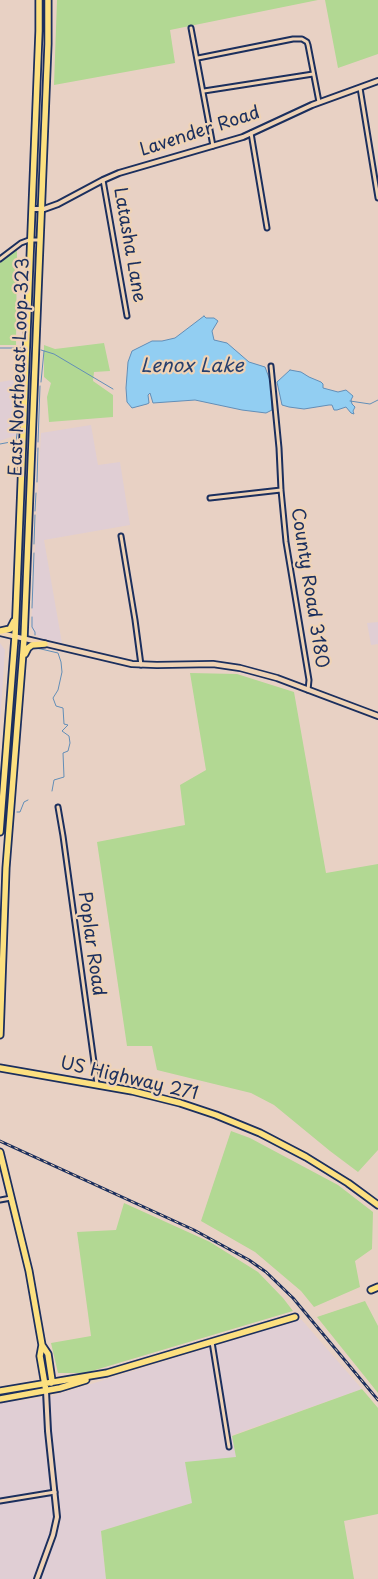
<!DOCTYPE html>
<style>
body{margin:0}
canvas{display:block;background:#e8d1c4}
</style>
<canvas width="378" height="1579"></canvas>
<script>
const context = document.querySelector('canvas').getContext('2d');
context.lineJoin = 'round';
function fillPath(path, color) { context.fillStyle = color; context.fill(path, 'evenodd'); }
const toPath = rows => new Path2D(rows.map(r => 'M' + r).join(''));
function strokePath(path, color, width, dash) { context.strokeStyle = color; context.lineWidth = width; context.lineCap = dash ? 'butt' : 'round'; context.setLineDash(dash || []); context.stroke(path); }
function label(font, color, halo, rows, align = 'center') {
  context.font = font + ' "Playpen Sans",sans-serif'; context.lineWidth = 4.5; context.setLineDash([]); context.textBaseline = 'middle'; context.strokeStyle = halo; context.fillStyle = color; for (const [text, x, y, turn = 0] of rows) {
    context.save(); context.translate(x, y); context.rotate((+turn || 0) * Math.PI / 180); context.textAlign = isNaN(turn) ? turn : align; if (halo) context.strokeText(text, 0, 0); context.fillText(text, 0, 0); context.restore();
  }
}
const built = toPath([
 [18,379,16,435,0,441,0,382],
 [91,425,98,465,120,462,130,525,44,540,62,643,40,638,33,633,31,626,41,433],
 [378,622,378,644,371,645,367,623],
 [0,643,5,650,0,723],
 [301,1319,362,1389,232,1435,236,1457,228,1459,192,1503,101,1531,106,1579,0,1579,0,1403,49,1397]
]);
const green = toPath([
 [57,0,318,0,170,30,175,63,54,85],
 [325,0,378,0,378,54,338,68],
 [17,249,16,345,0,345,0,263],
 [104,343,110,371,94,372,93,381,113,395,113,417,49,422,47,397,51,383,44,377,44,345,55,349],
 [190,673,237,674,294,692,326,873,378,864,378,1150,358,1172,330,1151,274,1105,251,1093,157,1070,152,1046,127,1046,97,842,185,825,180,785,206,770],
 [231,1131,250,1138,338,1185,373,1212,372,1249,355,1261,360,1287,314,1307,301,1291,255,1252,201,1221],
 [124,1203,210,1242,258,1272,283,1298,293,1311,85,1373,58,1373,51,1343,91,1336,77,1232,116,1230],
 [365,1301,378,1326,378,1393,317,1317],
 [362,1389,378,1408,378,1514,344,1521,354,1579,106,1579,101,1531,192,1503,185,1462,236,1457,232,1436]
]);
const water = toPath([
 [204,316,206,318,214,318,218,321,212,331,214,340,227,343,249,362,265,367,271,383,272,410,266,413,242,410,195,400,153,403,150,393,148,395,149,403,147,404,132,408,127,402,126,388,128,362,132,351,152,341,162,341,175,338,204,316],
 [290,370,301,372,309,377,321,382,323,384,323,388,338,392,346,390,353,396,351,400,352,404,355,407,353,411,354,414,351,413,346,407,337,410,334,410,332,405,329,405,304,409,289,407,282,405,277,382,290,370]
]);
const stream = toPath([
 [0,348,21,348],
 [14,348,20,356,18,385],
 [41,350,54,354,113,389],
 [41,382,44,351],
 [350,401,370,404,378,400],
 [38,442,40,386],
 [0,444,16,441,18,427],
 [37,482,38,448],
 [35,511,36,493],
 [34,544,35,515],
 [32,608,34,553],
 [32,617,32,627,35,632,35,635],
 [34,648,41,649,58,653,61,662,62,672,58,690,53,698,56,706,63,708,64,724,68,725,62,731,69,736,70,743,68,751,63,753,64,777,54,780,52,791],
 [17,812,20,812,24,802,28,800]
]);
const minor = toPath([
 [191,28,213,146],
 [198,58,293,39,302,39,307,42,308,45,319,102],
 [360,88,378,198],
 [204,91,313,74],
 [251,133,267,228],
 [103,180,127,316],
 [0,259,21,243,29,240,40,240],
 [271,366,279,448,281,490,286,542,309,680,308,690],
 [210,498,281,490],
 [121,536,135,620,141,665],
 [58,807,63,836,97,1084],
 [0,1200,11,1198],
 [212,1342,229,1447],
 [0,1501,55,1492]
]);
const tertiary = toPath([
 [33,209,44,209,58,204,103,180,119,173,243,137,312,105,378,81],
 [37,1579,53,1535,57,1517,48,1431,46,1391]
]);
const secondary = toPath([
 [0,633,132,664,157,665,213,664,240,668,277,678,378,716]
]);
const trunk = toPath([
 [0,631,10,629,14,621],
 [25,654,28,648,32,645,45,644],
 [0,832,15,637,39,31,39,0],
 [0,1035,6,868,24,639,48,44,48,0],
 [0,1068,132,1091,180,1103,216,1115,260,1133,306,1157,348,1183,378,1205],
 [0,1152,29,1271,42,1345,40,1356,46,1391],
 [371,1290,378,1287],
 [42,1345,48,1354,52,1381,51,1383],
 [0,1391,107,1373,295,1317],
 [0,1399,60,1388,86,1380]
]);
const rail = toPath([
 [0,1141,194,1230,249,1260,266,1272,293,1298,378,1400]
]);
const streetNames = [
 ["Lavender Road",200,132,-18],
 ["Latasha Lane",129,245,80],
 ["East Northeast Loop 323",20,367,-88],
 ["County Road 3180",309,588,81],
 ["Poplar Road",91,944,82],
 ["US Highway 271",129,1079,13]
];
const waterNames = [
 ["Lenox Lake",192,367]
];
fillPath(built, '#e0ced4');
fillPath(green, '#b2d893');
fillPath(water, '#92cef2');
strokePath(water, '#628eb7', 1);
strokePath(stream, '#628eb7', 1);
strokePath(minor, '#1b2f5e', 7);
strokePath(tertiary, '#1b2f5e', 8);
strokePath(secondary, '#1b2f5e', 8);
strokePath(trunk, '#1b2f5e', 9);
strokePath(minor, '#efd3b6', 3);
strokePath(tertiary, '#efd3b6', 4);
strokePath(secondary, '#efd3b6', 4.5);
strokePath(trunk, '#fce080', 5.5);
strokePath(rail, '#1b2f5e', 3);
strokePath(rail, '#efd3b6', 1, [4]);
label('18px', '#1b2f5e', '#efd3b6', streetNames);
label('italic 19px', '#273f6d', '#efd3b6', waterNames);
</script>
